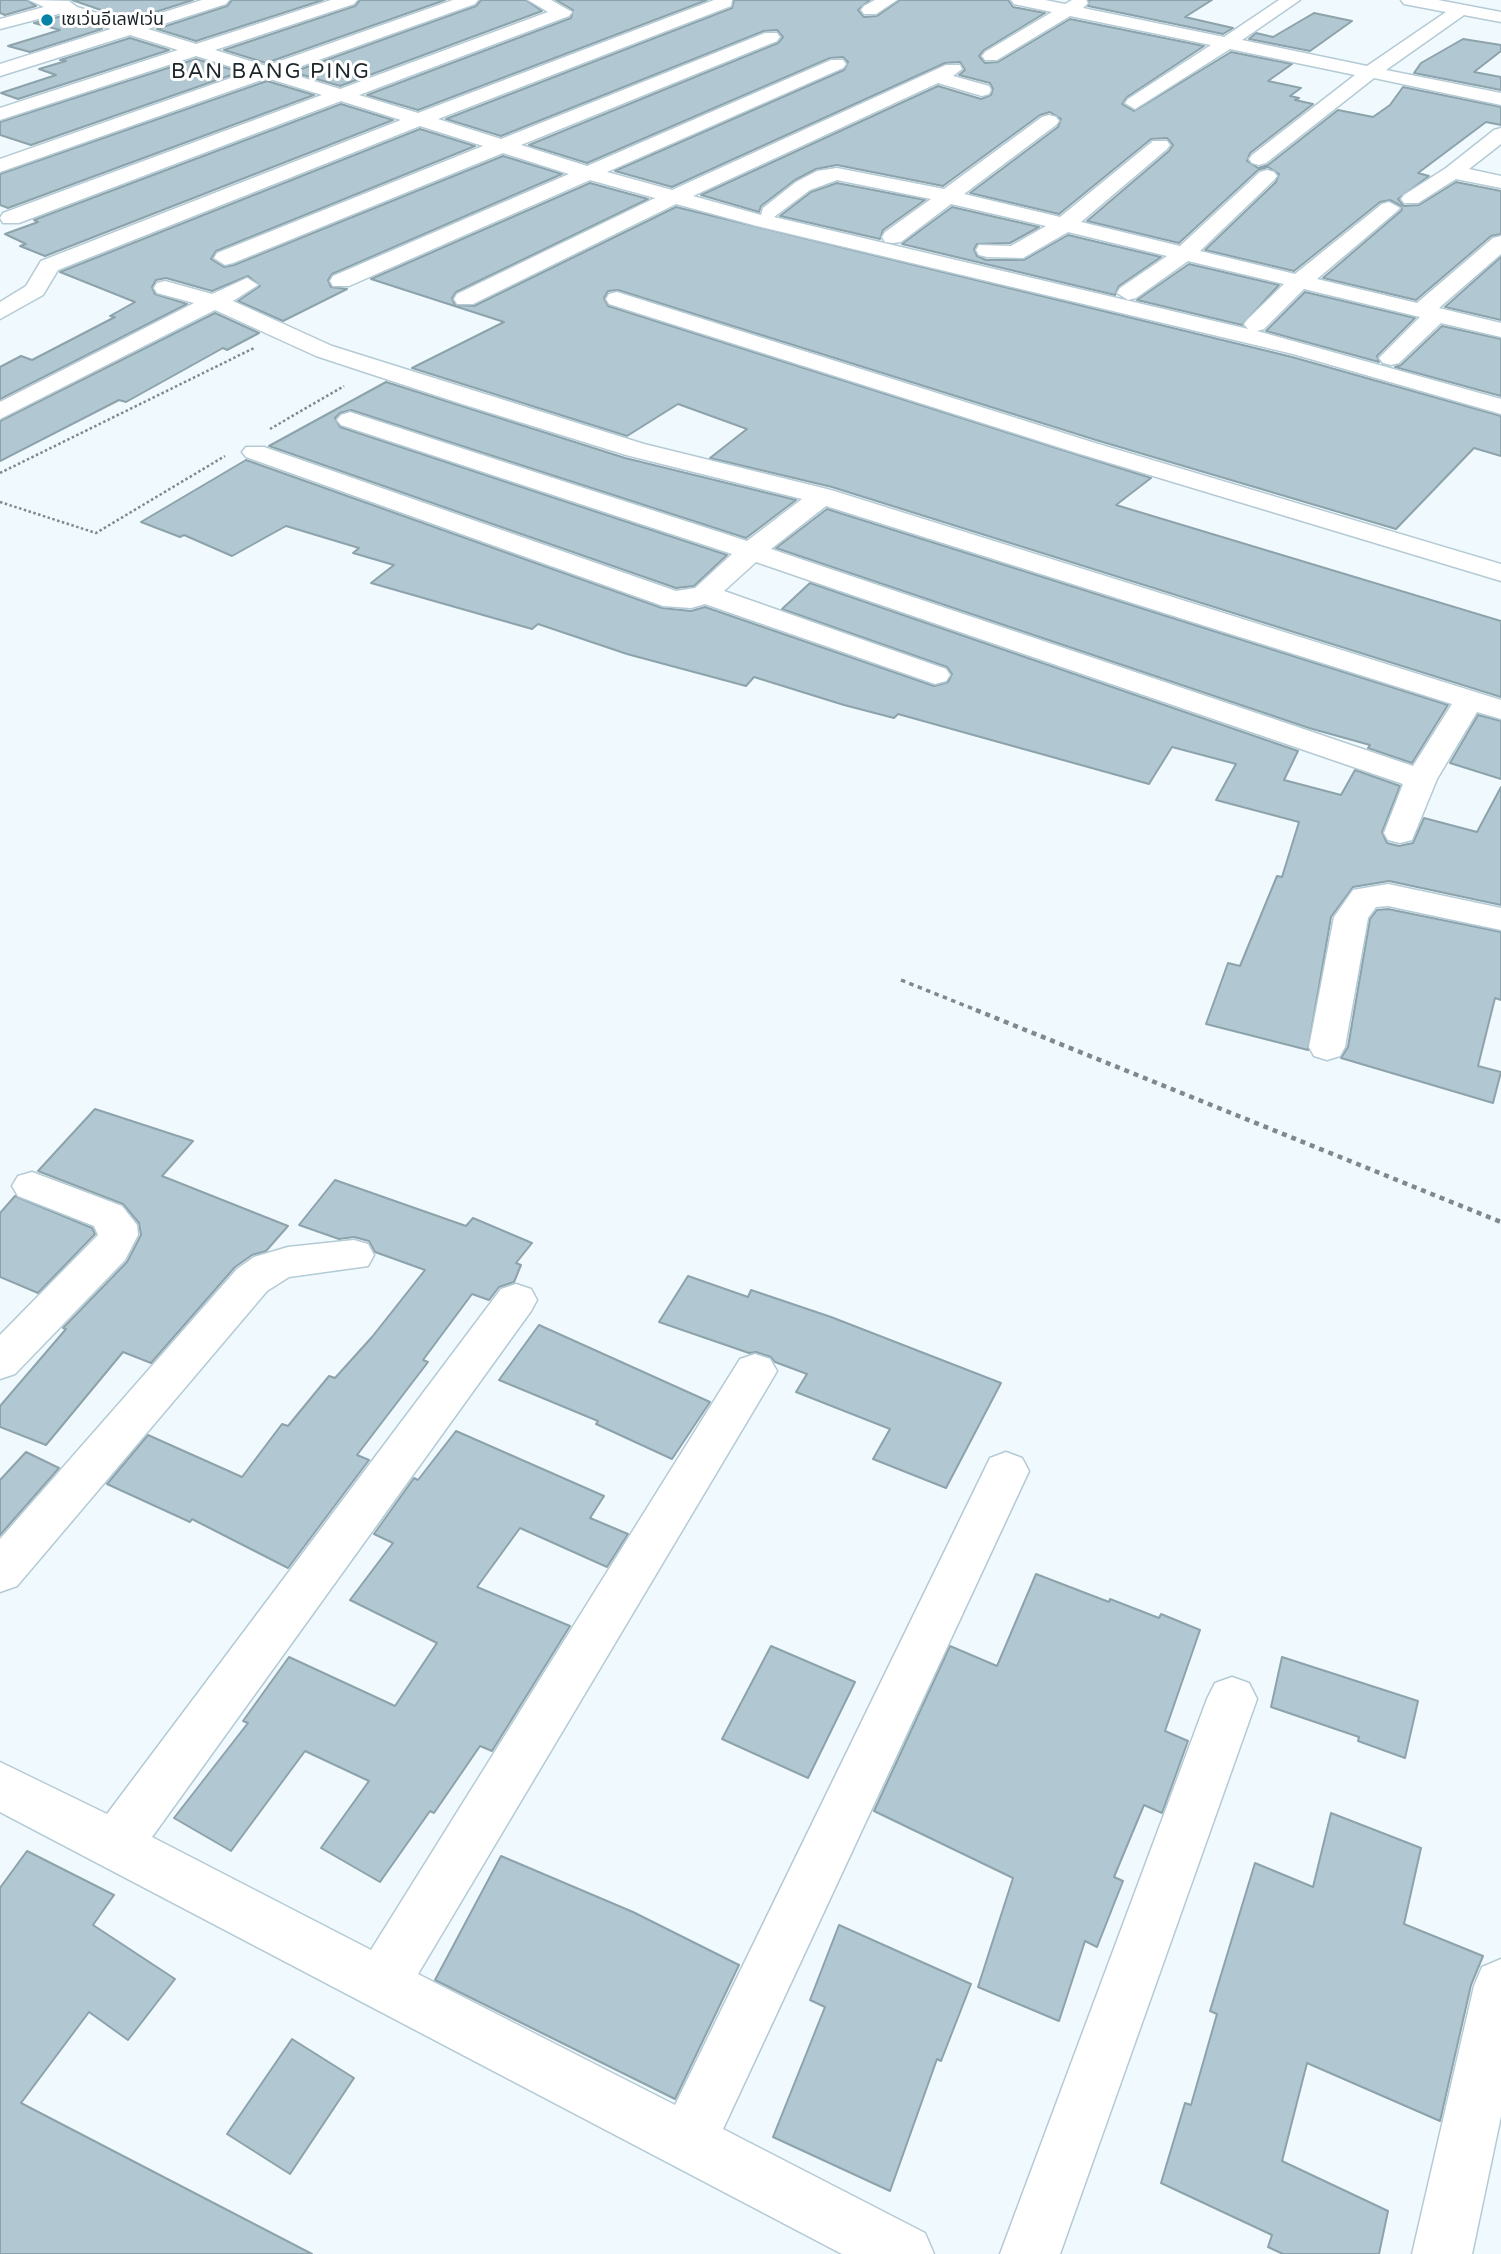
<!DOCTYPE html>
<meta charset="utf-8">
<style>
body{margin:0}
canvas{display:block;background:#f0f9fd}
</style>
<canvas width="1501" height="2254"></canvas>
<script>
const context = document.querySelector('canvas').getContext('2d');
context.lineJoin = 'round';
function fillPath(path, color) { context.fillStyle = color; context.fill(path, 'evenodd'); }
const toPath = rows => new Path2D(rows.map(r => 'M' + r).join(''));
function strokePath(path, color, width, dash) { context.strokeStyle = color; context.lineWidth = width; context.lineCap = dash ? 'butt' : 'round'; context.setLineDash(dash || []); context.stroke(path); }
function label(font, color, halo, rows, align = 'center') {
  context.font = font + ' "Varela Round","Noto Sans Thai",sans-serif'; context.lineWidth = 6; context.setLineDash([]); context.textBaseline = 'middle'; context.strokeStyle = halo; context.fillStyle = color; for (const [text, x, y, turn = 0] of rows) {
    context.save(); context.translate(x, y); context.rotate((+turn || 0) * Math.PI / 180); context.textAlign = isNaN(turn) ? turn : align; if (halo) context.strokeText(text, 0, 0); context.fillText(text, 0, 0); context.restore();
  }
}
const building = toPath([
 [0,0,27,0,36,6,5,15,0,13,0,0],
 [72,0,193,0,130,20,72,0],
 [232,0,323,0,196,41,157,29,227,6,232,0],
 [360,0,445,0,266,63,224,50,355,6,360,0],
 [481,0,526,0,542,11,340,86,293,72,476,6,481,0],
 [556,0,707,0,418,110,367,95,571,18,573,10,556,0],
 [734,0,870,0,858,10,864,17,877,16,900,0,1008,0,1013,7,1045,13,984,50,979,56,985,63,998,62,1070,19,1204,46,1127,97,1122,104,1134,111,1231,52,1292,64,1268,81,1301,88,1290,96,1299,98,1295,100,1313,104,1250,153,1247,161,1258,168,1268,165,1338,110,1373,117,1390,105,1403,87,1501,107,1501,125,1486,122,1418,173,1429,176,1398,199,1404,206,1419,205,1456,182,1501,191,1501,234,1491,236,1416,300,1323,278,1402,210,1401,206,1390,200,1380,202,1294,271,1205,250,1276,182,1279,174,1268,167,1258,170,1179,243,1087,221,1169,151,1173,145,1167,138,1151,139,1059,214,970,193,1058,127,1061,119,1050,112,1040,115,943,186,837,165,816,169,795,180,761,206,759,212,701,195,938,86,981,99,991,95,993,89,990,83,959,75,965,70,960,62,945,63,672,187,615,171,844,70,848,62,843,57,830,58,587,163,529,145,778,43,783,37,777,30,764,31,501,136,446,119,732,8,734,0],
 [1089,0,1212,0,1185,17,1233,28,1223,34,1088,6,1089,0],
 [1314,13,1352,21,1310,51,1249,39,1256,33,1273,37,1314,13],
 [62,16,102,29,30,52,8,46,60,30,34,23,62,16],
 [130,38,169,50,18,99,1,93,56,75,39,69,66,61,60,60,130,38],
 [1463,39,1501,45,1501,51,1474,72,1501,77,1501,90,1414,73,1421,63,1463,39],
 [196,59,240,72,31,145,0,135,0,122,196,59],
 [267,81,314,95,8,208,0,205,0,174,267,81],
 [341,104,393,120,45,256,20,246,26,244,5,234,38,222,34,220,341,104],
 [420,129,475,146,216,251,211,259,224,267,234,265,503,156,562,174,332,274,328,280,331,287,347,289,283,321,238,301,260,286,248,276,212,291,166,278,156,280,152,287,155,294,187,304,0,399,0,367,21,356,32,360,115,317,110,316,135,302,60,272,420,129],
 [590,183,648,199,456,292,452,298,455,305,474,306,676,207,1292,357,1501,416,1501,456,1474,448,1396,529,1096,440,618,290,608,291,604,298,608,306,1151,478,1116,505,1501,621,1501,697,832,487,710,458,747,429,678,404,627,436,412,368,504,322,371,279,590,183],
 [837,183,925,200,883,230,880,239,780,216,811,192,837,183],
 [952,207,1039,227,1010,243,977,244,974,249,977,256,986,260,1024,260,1068,235,1161,257,1119,286,1115,295,902,244,952,207],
 [1501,257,1501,320,1445,307,1501,257],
 [1189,264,1279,285,1242,325,1137,300,1189,264],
 [1305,292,1415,318,1377,356,1379,362,1266,331,1305,292],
 [215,313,259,333,227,350,223,348,126,402,119,400,0,461,0,421,215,313],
 [1442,326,1501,339,1501,396,1395,367,1401,365,1442,326],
 [386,382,625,458,796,500,746,538,351,410,340,413,335,418,340,427,727,555,694,586,676,588,269,446,386,382],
 [246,460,662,608,691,611,705,607,934,686,948,682,952,674,947,667,782,609,810,583,1298,751,1284,780,1341,795,1355,770,1400,786,1382,832,1387,843,1399,846,1413,843,1424,818,1477,832,1501,787,1501,905,1389,881,1353,887,1331,917,1308,1050,1206,1024,1228,963,1240,966,1277,876,1282,877,1299,822,1216,800,1236,764,1172,747,1149,784,898,714,894,718,844,705,754,677,746,686,627,654,538,624,532,629,371,583,394,565,353,553,359,548,286,526,232,556,184,535,180,537,141,522,246,460],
 [827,509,1448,705,1412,763,1368,748,1370,745,1309,728,776,548,827,509],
 [1478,715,1501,721,1501,779,1450,763,1478,715],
 [1388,909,1501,932,1501,1000,1495,998,1478,1066,1501,1072,1493,1103,1341,1058,1348,1047,1370,919,1377,910,1388,909],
 [95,1109,193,1141,162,1176,288,1226,266,1251,252,1255,235,1267,151,1363,123,1352,46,1445,0,1427,0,1406,66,1329,63,1328,127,1262,141,1235,139,1223,123,1204,38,1171,95,1109],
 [335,1180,466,1226,473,1218,532,1243,516,1263,521,1265,514,1282,499,1287,489,1300,472,1294,423,1360,428,1362,357,1455,369,1460,288,1568,192,1519,190,1522,107,1484,148,1435,242,1477,282,1424,288,1426,329,1376,335,1378,372,1337,425,1270,375,1252,369,1241,354,1237,339,1239,299,1225,335,1180],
 [15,1196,92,1228,95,1234,38,1293,0,1277,0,1213,15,1196],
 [688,1276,748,1297,751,1290,831,1317,1001,1383,946,1488,873,1459,890,1429,796,1392,807,1374,775,1362,771,1357,756,1352,749,1353,659,1322,688,1276],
 [539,1325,710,1402,672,1459,596,1424,598,1421,499,1380,539,1325],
 [456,1431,604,1496,590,1518,628,1534,607,1567,520,1528,477,1587,570,1626,492,1751,480,1746,434,1813,430,1811,380,1882,321,1848,369,1781,305,1751,231,1851,174,1818,248,1723,243,1721,289,1657,395,1706,437,1643,350,1600,393,1543,374,1534,414,1478,418,1480,456,1431],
 [26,1452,59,1468,0,1535,0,1480,26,1452],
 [1036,1574,1109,1602,1110,1599,1159,1618,1161,1614,1200,1630,1165,1731,1188,1741,1162,1813,1144,1805,1114,1877,1123,1881,1097,1947,1085,1941,1059,2021,978,1987,1013,1878,874,1811,950,1646,997,1666,1036,1574],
 [771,1646,855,1682,808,1778,722,1739,771,1646],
 [1282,1657,1418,1701,1405,1758,1358,1741,1359,1737,1271,1707,1282,1657],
 [1331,1813,1421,1848,1404,1924,1483,1956,1471,1985,1440,2121,1307,2063,1282,2161,1388,2211,1379,2254,1283,2254,1268,2247,1272,2235,1161,2183,1185,2103,1191,2105,1217,2014,1210,2011,1255,1863,1313,1887,1331,1813],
 [27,1851,114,1895,93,1925,175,1979,128,2040,89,2012,21,2103,312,2254,0,2254,0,1888,27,1851],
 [501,1856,633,1912,739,1965,675,2099,435,1980,501,1856],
 [839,1925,971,1984,941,2061,937,2059,890,2191,773,2137,825,2007,810,2000,839,1925],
 [292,2039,354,2078,290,2174,227,2134,292,2039]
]);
const pathFar2 = toPath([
 [270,429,344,386],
 [0,473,254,348],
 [0,502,96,533,225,456]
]);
const pathFar1 = toPath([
 [901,980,981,1012]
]);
const path = toPath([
 [976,1010,1501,1222]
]);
const minor = toPath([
 [29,0,69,1,77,7,130,23,202,0,229,0,226,4,148,29,196,44,331,0,357,0,354,4,215,50,266,66,453,0,478,0,475,4,285,72,340,89,548,12,528,0,551,0,572,12,569,16,359,95,418,113,714,0,732,0,731,6,438,119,501,139,765,33,777,33,780,37,777,41,521,145,587,166,831,60,843,60,846,64,843,68,607,172,672,190,946,65,960,65,962,69,953,76,989,86,991,90,989,94,982,96,938,83,693,196,761,215,763,208,796,182,817,171,837,168,944,189,1042,117,1049,115,1056,117,1059,121,1056,125,964,194,1060,217,1153,141,1167,141,1170,145,1167,149,1081,222,1180,246,1260,172,1267,170,1274,172,1277,176,1274,180,1200,251,1295,274,1382,204,1389,202,1400,208,1396,212,1317,279,1417,303,1493,238,1501,236,1501,254,1439,308,1501,323,1501,337,1441,323,1399,363,1391,365,1383,363,1379,358,1420,317,1304,289,1264,329,1257,331,1501,399,1501,414,1293,354,757,226,676,204,473,304,457,304,454,299,457,294,655,198,590,180,349,286,333,286,330,281,333,276,569,174,503,153,233,263,225,265,214,258,217,253,483,146,420,126,58,270,43,295,0,319,0,302,26,286,41,261,401,120,341,101,19,223,3,223,0,218,3,213,322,95,267,78,0,172,0,159,248,72,196,56,0,120,0,108,178,50,130,35,0,76,0,64,111,29,62,13,0,29,0,19,44,7,29,0],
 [837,180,931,199,885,232,882,237,885,242,893,243,901,242,951,204,1046,226,1011,246,979,245,976,250,979,255,987,257,1023,258,1068,232,1167,256,1120,288,1117,293,1128,300,1136,298,1188,261,1284,284,1248,319,1244,324,1248,329,774,217,810,190,837,180],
 [875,0,897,0,876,14,864,14,861,10,864,6,875,0],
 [1011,0,1045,0,1065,4,1072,0,1086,0,1088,3,1083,8,1224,37,1279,0,1300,0,1242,40,1367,66,1446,12,1404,4,1401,0,1438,0,1501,12,1501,22,1464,15,1386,70,1501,93,1501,105,1374,78,1266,163,1259,165,1252,163,1249,159,1252,155,1355,75,1230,49,1135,109,1125,103,1128,99,1211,45,1070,16,997,60,985,60,982,56,985,52,1052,12,1014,4,1011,0],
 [1501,128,1501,144,1469,169,1501,176,1501,188,1456,179,1418,203,1404,203,1401,199,1404,195,1446,168,1494,130,1501,128],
 [247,278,258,285,233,301,332,346,644,444,831,490,1501,700,1501,719,1477,712,1437,779,1412,840,1400,843,1388,840,1384,833,1403,784,756,562,724,591,946,669,950,675,946,681,935,684,705,604,691,608,663,606,246,457,242,452,246,447,264,447,676,591,695,588,732,554,341,425,337,420,341,415,350,412,359,415,747,541,802,499,626,455,462,404,316,356,215,310,0,419,0,402,194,303,157,293,154,288,157,283,165,281,212,294,247,278],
 [826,506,1452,704,1413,766,771,549,826,506],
 [617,292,1095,443,1501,564,1501,581,1077,453,609,304,606,299,609,294,617,292],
 [1388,884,1501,908,1501,930,1388,906,1376,907,1368,918,1345,1047,1340,1056,1327,1060,1314,1056,1309,1047,1334,917,1353,890,1388,884],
 [32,1172,122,1206,137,1225,138,1235,125,1260,15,1374,0,1379,0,1335,98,1235,94,1226,18,1196,12,1186,18,1176,32,1172],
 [354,1240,368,1244,374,1255,368,1266,289,1277,267,1291,17,1586,0,1592,0,1539,237,1269,254,1257,288,1247,354,1240],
 [516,1284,531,1289,537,1300,531,1311,152,1837,371,1950,740,1359,755,1354,770,1359,777,1371,770,1383,418,1974,675,2105,990,1458,1006,1452,1022,1458,1029,1471,723,2129,925,2233,934,2254,842,2254,0,1812,0,1762,107,1814,501,1289,516,1284],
 [1232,1677,1249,1683,1257,1699,1060,2254,1000,2254,1207,1699,1215,1683,1232,1677],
 [1501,1959,1501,2116,1472,2254,1412,2254,1474,1986,1482,1967,1501,1959]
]);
const markers = [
 [47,20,7,"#0584a8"]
];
const farPoinames = [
 ["เซเว่นอีเลฟเว่น",61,20]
];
const farQuarternames = [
 ["BAN BANG PING",271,72]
];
fillPath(building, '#b1c7d1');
strokePath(building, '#8da3ac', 2);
strokePath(minor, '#b4cbd5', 3);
strokePath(pathFar2, '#7f888c', 2.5, [2.5, 2.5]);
strokePath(pathFar1, '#7f888c', 3.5, [4.5, 4.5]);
strokePath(path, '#7f888c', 4.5, [5, 5]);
fillPath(minor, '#fff');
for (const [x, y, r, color] of markers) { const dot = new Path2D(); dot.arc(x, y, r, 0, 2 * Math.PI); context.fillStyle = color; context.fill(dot); strokePath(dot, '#fff', 2.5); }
label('18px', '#1c2529', '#fff', farPoinames, 'left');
context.letterSpacing = '2px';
label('21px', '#1c2529', '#fff', farQuarternames);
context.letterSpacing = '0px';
</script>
